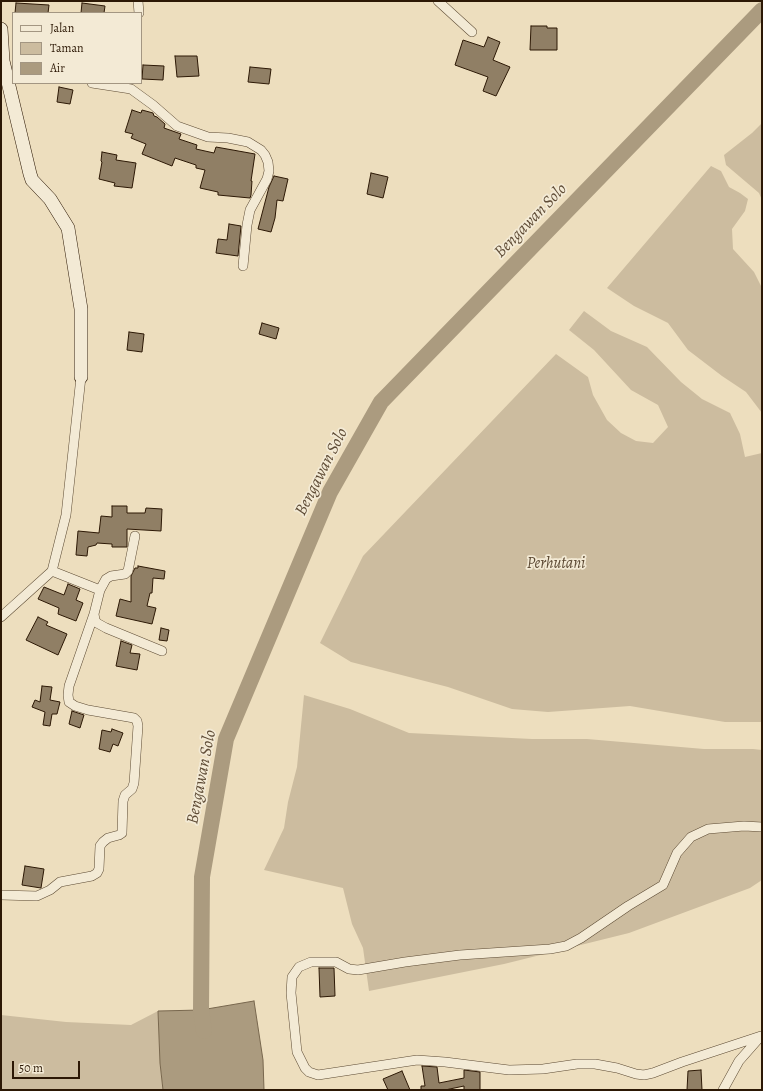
<!DOCTYPE html>
<style>
body{margin:0}
#map{position:relative;width:763px;height:1091px;overflow:hidden;background:#eddebe;font-family:Alegreya,serif}
canvas{display:block}
.frame{position:absolute;inset:0;border:2px solid #2c1805;pointer-events:none}
.legend{position:absolute;left:12px;top:12px;width:130px;height:72px;box-sizing:border-box;background:#f3ead5;border:1px solid #a39682;margin:0;padding:5px 7px;list-style:none;font-size:12px;color:#2c1805}
.legend li{display:flex;align-items:center;gap:8px;height:20px}
.legend b{width:20px;border:1px solid #a39682}
.scale{position:absolute;left:12px;top:1061px;width:68px;height:18px;box-sizing:border-box;border:2px solid #2c1805;border-top:0;padding-left:5px;font-size:12px;line-height:14px;white-space:nowrap;color:#2c1805;-webkit-text-stroke:3px #f3ead5;paint-order:stroke}
</style>
<div id="map">
<canvas width="763" height="1091"></canvas>
<div class="frame"></div>
<ul class="legend">
<li><b style="height:5px;background:#f3ead5"></b>Jalan</li>
<li><b style="height:11px;background:#ccbc9f"></b>Taman</li>
<li><b style="height:11px;background:#ab9b7f"></b>Air</li>
</ul>
<div class="scale">50 m</div>
</div>
<script>
const context = document.querySelector('canvas').getContext('2d');
context.lineJoin = 'round';
function fillPath(path, color) { context.fillStyle = color; context.fill(path, 'evenodd'); }
const toPath = rows => new Path2D(rows.map(r => 'M' + r).join(''));
function strokePath(path, color, width, dash) { context.strokeStyle = color; context.lineWidth = width; context.lineCap = dash ? 'butt' : 'round'; context.setLineDash(dash || []); context.stroke(path); }
function label(font, color, halo, rows, align = 'center') {
  context.font = font + ' Alegreya,serif'; context.lineWidth = 3.5; context.setLineDash([]); context.textBaseline = 'middle'; context.strokeStyle = halo; context.fillStyle = color; for (const [text, x, y, turn = 0] of rows) {
    context.save(); context.translate(x, y); context.rotate((+turn || 0) * Math.PI / 180); context.textAlign = isNaN(turn) ? turn : align; if (halo) context.strokeText(text, 0, 0); context.fillText(text, 0, 0); context.restore();
  }
}
const green = toPath([
 [762,123,762,200,759,193,726,165,724,155,752,133],
 [711,166,721,171,729,187,740,193,748,199,745,211,732,229,733,249,754,272,762,288,762,413,746,392,722,376,688,350,668,323,634,306,607,288],
 [584,311,611,331,647,347,681,382,702,399,730,413,740,434,745,457,762,453,762,722,725,722,630,706,548,712,512,709,448,687,351,662,320,643,363,556,556,354,588,377,593,395,607,420,621,433,636,441,653,443,668,427,658,405,631,390,594,350,569,330],
 [304,695,350,709,409,733,532,739,587,739,704,749,753,749,762,750,762,880,750,888,629,933,504,964,369,991,363,948,352,924,343,888,264,870,284,828,288,802,297,767],
 [158,1011,160,1063,163,1090,1,1090,1,1015,66,1022,131,1025]
]);
const water = toPath([
 [254,1001,263,1060,264,1090,163,1090,160,1063,158,1011,201,1010,254,1001]
]);
const river = toPath([
 [204,1031,201,1010,202,877,226,739,330,492,381,402,762,10]
]);
const building = toPath([
 [16,3,49,5,48,13,15,13,16,3],
 [82,3,105,6,104,13,81,13,82,3],
 [531,26,547,26,547,28,557,28,557,50,530,50,531,26],
 [488,37,500,42,493,60,510,67,496,96,483,91,488,77,455,65,463,40,484,47,488,37],
 [175,56,197,56,199,76,177,77,175,56],
 [143,65,164,66,163,80,142,79,143,65],
 [250,67,271,69,269,84,248,82,250,67],
 [59,87,73,90,70,104,57,102,59,87],
 [132,110,141,113,142,110,153,113,154,116,157,117,165,124,164,128,181,134,179,139,197,145,196,149,214,153,216,147,255,154,251,181,252,181,251,195,250,198,218,195,218,192,200,188,205,170,196,168,196,165,175,158,172,166,142,154,146,144,131,138,133,134,125,132,132,110],
 [102,152,117,155,116,160,136,163,132,188,114,186,115,183,99,179,102,162,101,161,102,152],
 [371,173,388,177,383,198,367,194,371,173],
 [274,176,288,179,283,201,277,200,275,218,271,232,258,229,269,187,274,176],
 [229,224,241,226,238,256,216,253,218,239,227,240,229,224],
 [262,323,279,328,276,339,259,334,262,323],
 [129,332,144,334,142,352,127,350,129,332],
 [112,506,127,506,127,513,145,513,146,508,162,509,161,531,127,529,127,547,112,547,112,544,97,543,96,545,88,547,87,556,76,555,78,531,99,533,101,516,112,517,112,506],
 [138,566,165,571,164,579,153,578,152,593,150,593,147,606,156,608,152,624,116,616,120,599,131,602,131,576,135,568,138,568,138,566],
 [68,584,80,589,76,600,83,603,76,621,58,614,59,608,38,599,44,587,64,595,68,584],
 [38,617,48,622,46,625,67,634,58,655,26,640,38,617],
 [161,628,169,630,167,641,159,640,161,628],
 [121,641,132,645,130,653,140,654,137,670,116,666,121,641],
 [42,686,52,687,50,700,60,702,57,714,52,714,50,726,43,725,45,712,32,707,35,700,40,702,42,686],
 [72,711,84,715,80,728,69,724,72,711],
 [112,729,123,733,118,746,113,744,110,752,99,749,102,730,111,732,112,729],
 [25,866,44,869,41,888,22,885,25,866],
 [319,968,334,968,335,996,320,997,319,968],
 [422,1066,437,1067,439,1083,464,1078,464,1070,480,1072,480,1090,464,1090,464,1086,445,1090,421,1090,421,1086,425,1086,422,1066],
 [701,1070,702,1090,687,1090,688,1071,701,1070],
 [402,1071,410,1090,388,1090,383,1079,402,1071]
]);
const street = toPath([
 [138,1,139,13],
 [438,1,472,32],
 [92,83,131,89,153,105,177,126,208,137,228,138,248,142,261,150,265,155,268,162,269,171,267,179,250,210,247,225,243,266],
 [135,536,128,571,125,574,111,576,106,579,100,590,94,614,95,620,97,623,106,628,162,651],
 [52,571,100,590],
 [1,617,52,571,66,515,81,377],
 [1,895,37,896,50,890,60,882,92,876,97,873,99,869,100,846,103,842,108,838,119,835,122,833,123,801,125,795,132,789,134,783,138,726,137,721,134,718,88,710,75,706,69,702,68,695,69,686,94,614],
 [761,1036,682,1062,653,1073,644,1075,636,1074,617,1068,595,1064,577,1064,543,1069,509,1070,445,1062,417,1060,318,1075,309,1072,305,1068,297,1052,291,993,292,977,299,967,311,962,336,962,349,969,358,970,405,962,460,955,550,949,566,946,581,938,628,906,663,885,677,853,691,837,708,829,744,826,762,827],
 [723,1090,739,1061,761,1036]
]);
const secondary = toPath([
 [1,29,3,61,30,174,32,180,50,199,68,228,81,309,81,377]
]);
const parkNames = [
 ["Perhutani",556,564]
];
const waterNames = [
 ["Bengawan Solo",531,221,-46],
 ["Bengawan Solo",322,472,-63],
 ["Bengawan Solo",202,777,-79]
];
fillPath(green, '#ccbc9f');
fillPath(water, '#ab9b7f');
strokePath(water, '#78674e', 1);
strokePath(river, '#ab9b7f', 16);
fillPath(building, '#907f65');
strokePath(building, '#2c1805', 1);
strokePath(street, '#5c4a33', 10);
strokePath(secondary, '#2c1805', 14);
strokePath(street, '#f3ead5', 9);
strokePath(secondary, '#f3ead5', 13);
label('italic 16px', '#5c4933', '#f3ead5', parkNames);
label('italic 17px', '#5f4c36', '#f3ead5', waterNames);
</script>
